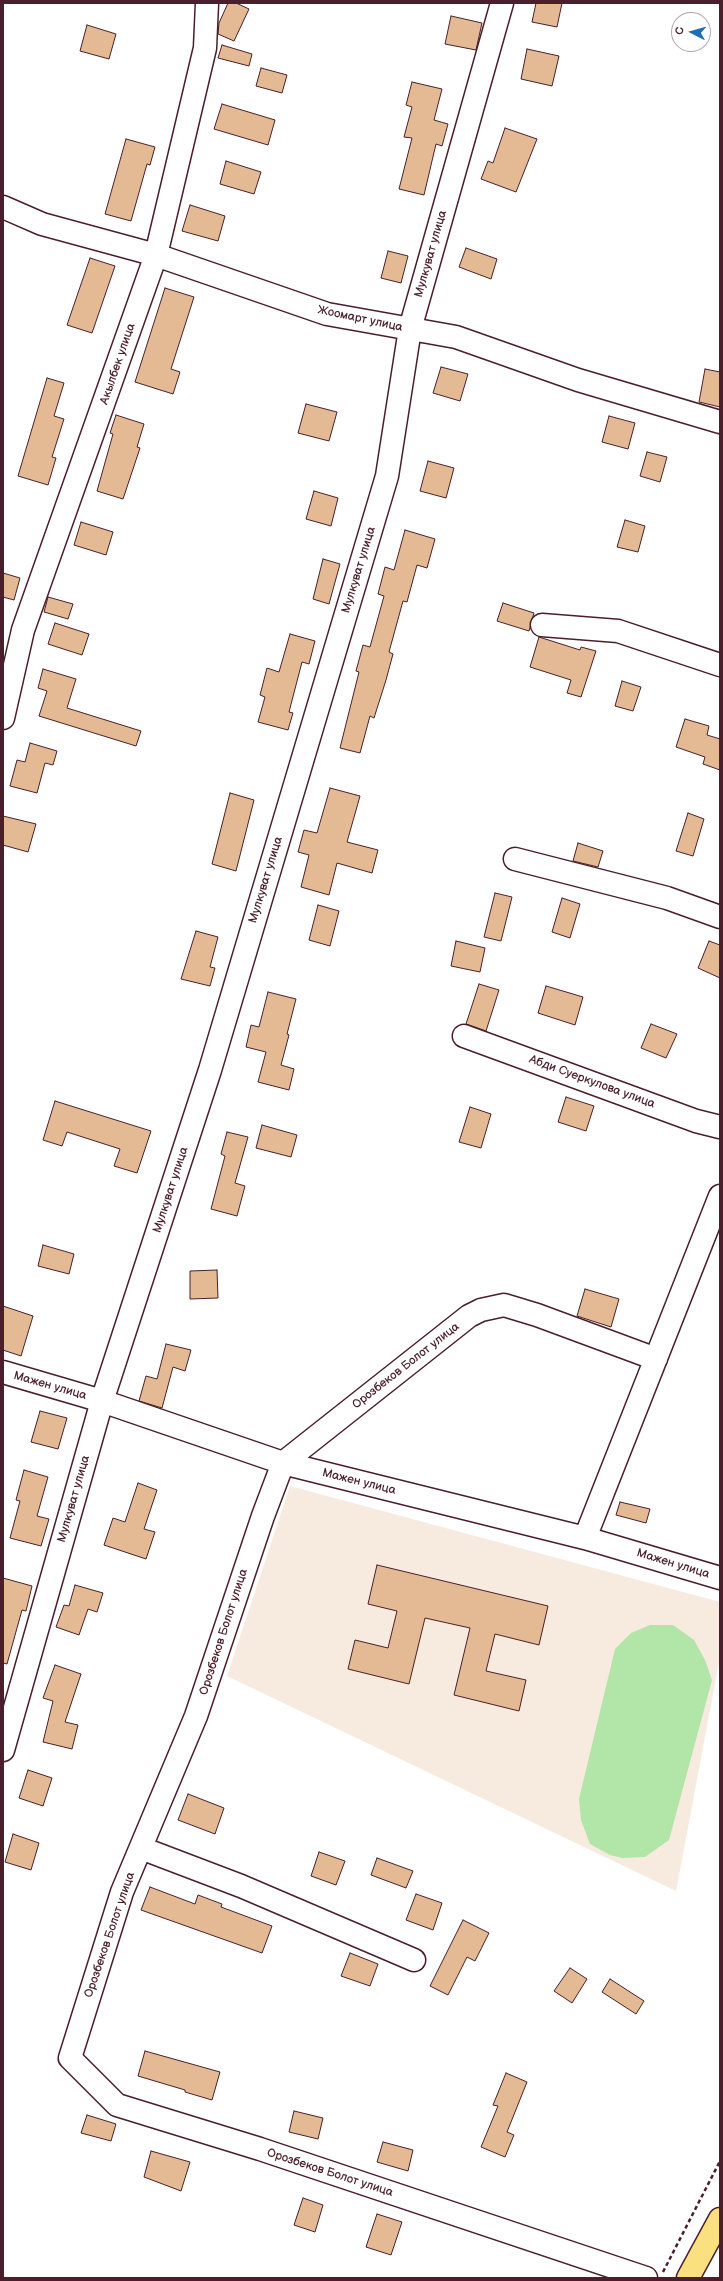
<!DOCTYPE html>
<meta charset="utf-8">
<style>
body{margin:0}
#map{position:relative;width:723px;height:2281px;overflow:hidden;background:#fff;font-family:"Balsamiq Sans",sans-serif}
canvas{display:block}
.frame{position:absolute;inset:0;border:4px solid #4a1f2b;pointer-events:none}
.north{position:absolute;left:671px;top:12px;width:40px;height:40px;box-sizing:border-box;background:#fff;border:1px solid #b7a5aa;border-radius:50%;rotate:276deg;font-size:11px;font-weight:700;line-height:16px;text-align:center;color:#4a1f2b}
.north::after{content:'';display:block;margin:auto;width:14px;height:18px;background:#1f6fb2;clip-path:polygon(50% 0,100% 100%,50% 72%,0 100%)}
</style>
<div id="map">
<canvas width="723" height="2281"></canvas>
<div class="frame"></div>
<div class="north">С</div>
</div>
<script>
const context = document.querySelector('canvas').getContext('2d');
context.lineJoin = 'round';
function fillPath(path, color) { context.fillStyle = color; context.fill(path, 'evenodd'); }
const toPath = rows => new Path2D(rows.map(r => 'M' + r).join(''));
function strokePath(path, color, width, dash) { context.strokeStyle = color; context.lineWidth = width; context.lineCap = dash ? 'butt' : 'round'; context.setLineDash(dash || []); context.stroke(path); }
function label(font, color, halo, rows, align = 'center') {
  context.font = font + ' "Balsamiq Sans",sans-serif'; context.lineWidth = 3; context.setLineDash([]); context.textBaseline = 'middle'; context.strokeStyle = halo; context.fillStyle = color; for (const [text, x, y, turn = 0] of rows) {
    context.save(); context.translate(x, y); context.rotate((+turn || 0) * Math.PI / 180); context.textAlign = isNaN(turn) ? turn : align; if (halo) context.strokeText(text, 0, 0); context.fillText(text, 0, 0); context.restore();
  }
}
const built = toPath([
 [290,1486,720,1602,720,1657,676,1891,227,1676]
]);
const green = toPath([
 [650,1625,673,1625,694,1640,705,1660,712,1680,669,1840,645,1857,622,1858,610,1855,590,1844,581,1820,579,1799,615,1649,631,1633]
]);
const building = toPath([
 [228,3,236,3,249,9,234,41,218,34,219,23,228,3],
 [536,3,562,3,557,27,532,22,536,3],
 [451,16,482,23,476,50,445,44,451,16],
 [87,25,116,34,109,59,80,51,87,25],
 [222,45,252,54,249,66,218,58,222,45],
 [527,49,559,56,552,86,521,79,527,49],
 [261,68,287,75,282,93,256,86,261,68],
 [412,82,442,89,434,120,448,124,442,146,436,144,424,195,399,189,412,138,404,137,412,107,406,105,412,82],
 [222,104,275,120,268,145,214,129,222,104],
 [505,128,537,139,516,192,481,179,488,161,493,163,505,128],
 [126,139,155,147,150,165,147,164,131,221,105,214,126,139],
 [226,161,261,172,254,194,220,184,226,161],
 [190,205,225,216,218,241,182,231,190,205],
 [466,248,497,259,491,279,459,267,466,248],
 [388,251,408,256,401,283,381,278,388,251],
 [90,258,115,266,92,333,67,325,90,258],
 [165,288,194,297,171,369,180,372,173,394,135,382,165,288],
 [441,367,468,374,460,401,433,393,441,367],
 [705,369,720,372,720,407,699,402,705,369],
 [47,378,64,383,54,416,64,419,52,457,56,458,48,485,18,476,47,378],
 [306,404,337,412,329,441,298,433,306,404],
 [116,415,144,424,137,447,140,448,123,499,97,491,113,434,110,433,116,415],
 [609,416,635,423,628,449,602,442,609,416],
 [647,452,667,457,660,482,640,476,647,452],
 [428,461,454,468,446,498,420,491,428,461],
 [314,491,338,498,331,526,306,519,314,491],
 [625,520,645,526,638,552,617,547,625,520],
 [81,522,113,532,106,555,74,545,81,522],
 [405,530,435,539,427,568,417,565,407,602,403,601,389,652,393,654,386,680,374,718,370,716,360,753,340,748,359,672,356,671,363,645,370,647,384,596,378,594,385,567,394,570,405,530],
 [323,559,340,564,329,604,313,599,323,559],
 [3,573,20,578,14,600,3,597,3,573],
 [48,597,73,604,68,619,44,612,48,597],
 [503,603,534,613,529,631,497,621,503,603],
 [55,623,89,634,82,655,48,644,55,623],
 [290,634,315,641,309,664,302,662,289,712,293,713,288,730,258,722,265,697,260,695,267,668,279,672,290,634],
 [539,637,580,650,581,647,596,651,581,697,567,693,571,680,530,667,539,637],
 [43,669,76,679,67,708,141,731,136,746,39,716,47,691,38,688,43,669],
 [622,681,641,687,633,711,615,706,622,681],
 [685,719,709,726,707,735,720,739,720,770,703,764,705,757,676,747,685,719],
 [30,743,57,751,53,765,45,763,37,793,10,786,17,760,25,762,30,743],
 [330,788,360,796,347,842,378,850,372,873,337,863,329,895,301,887,309,855,298,852,304,830,317,833,330,788],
 [230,793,254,800,236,871,212,864,230,793],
 [688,813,704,819,693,856,676,851,688,813],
 [3,816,36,824,28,852,3,845,3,816],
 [578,843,603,851,598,867,573,861,578,843],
 [495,893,512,897,501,941,484,937,495,893],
 [562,898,580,904,570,938,552,932,562,898],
 [318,905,339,911,330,946,309,940,318,905],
 [196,931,218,937,210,967,215,968,210,986,181,979,196,931],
 [456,941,485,948,480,972,451,966,456,941],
 [709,941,720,945,720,978,698,968,709,941],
 [479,984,499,990,486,1031,466,1024,479,984],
 [546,986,583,997,575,1025,538,1013,546,986],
 [268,992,296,999,287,1034,289,1035,281,1065,294,1069,289,1090,258,1082,266,1052,246,1047,251,1025,259,1027,268,992],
 [651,1024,677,1034,666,1058,641,1048,651,1024],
 [566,1097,594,1106,586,1131,558,1122,566,1097],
 [55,1101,151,1131,137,1173,114,1166,120,1149,67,1132,62,1146,43,1140,55,1101],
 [470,1107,491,1114,481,1148,459,1142,470,1107],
 [262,1125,297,1135,291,1157,256,1148,262,1125],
 [227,1132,248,1137,235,1183,245,1186,237,1216,211,1209,225,1156,221,1154,227,1132],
 [43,1245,74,1254,69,1274,38,1266,43,1245],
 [217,1270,218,1298,190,1299,190,1271,217,1270],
 [585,1289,619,1299,611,1327,577,1316,585,1289],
 [3,1306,33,1316,21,1356,3,1350,3,1306],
 [166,1344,191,1350,185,1371,173,1367,162,1408,139,1401,146,1376,157,1379,166,1344],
 [40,1411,67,1418,58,1449,31,1442,40,1411],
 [24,1470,48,1477,37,1516,49,1519,41,1546,10,1538,20,1501,16,1500,24,1470],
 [138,1483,157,1490,144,1529,155,1532,146,1559,104,1545,113,1518,125,1522,138,1483],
 [620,1502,650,1509,646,1523,616,1515,620,1502],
 [377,1565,548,1606,539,1645,495,1634,486,1671,526,1680,519,1711,454,1695,470,1628,425,1618,409,1684,348,1669,355,1640,388,1648,397,1611,368,1604,377,1565],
 [3,1578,32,1586,26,1611,22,1610,7,1664,3,1663,3,1578],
 [75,1585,103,1593,97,1612,88,1609,79,1635,56,1627,64,1605,69,1606,75,1585],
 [55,1665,81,1674,65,1722,78,1725,72,1749,43,1742,53,1701,43,1698,55,1665],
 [28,1770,52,1778,43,1806,19,1798,28,1770],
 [188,1794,224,1808,215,1834,178,1820,188,1794],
 [13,1834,39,1843,31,1870,5,1862,13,1834],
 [319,1852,345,1861,336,1885,311,1876,319,1852],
 [377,1858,413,1871,406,1888,371,1875,377,1858],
 [150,1887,195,1904,198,1895,222,1904,221,1907,272,1926,262,1953,141,1910,150,1887],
 [416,1894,442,1903,433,1930,406,1920,416,1894],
 [463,1920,489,1933,475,1961,467,1957,448,1995,430,1986,463,1920],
 [350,1953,378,1964,370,1986,341,1976,350,1953],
 [570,1968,587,1979,572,2003,554,1991,570,1968],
 [610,1979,644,2001,636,2014,602,1992,610,1979],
 [145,2051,220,2072,212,2100,185,2092,185,2090,138,2076,145,2051],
 [506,2073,527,2082,507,2132,514,2135,505,2157,481,2147,498,2106,493,2105,506,2073],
 [294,2111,323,2118,318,2139,289,2132,294,2111],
 [87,2115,116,2124,111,2141,81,2133,87,2115],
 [383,2142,413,2150,408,2171,377,2162,383,2142],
 [151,2151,190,2162,181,2191,144,2177,151,2151],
 [303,2198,323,2205,315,2232,294,2225,303,2198],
 [377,2214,402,2222,391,2255,366,2247,377,2214]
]);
const path = toPath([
 [663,2272,720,2161]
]);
const minor = toPath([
 [3,207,42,224,156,255,327,314,456,337,578,380,720,422],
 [542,625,618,631,720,665],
 [3,718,23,630,156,255,205,48,207,3],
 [515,859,667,898,720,917],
 [464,1036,696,1121,720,1127],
 [3,1372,102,1401,283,1463,585,1538,720,1578],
 [585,1538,720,1196],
 [3,1750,102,1401,210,1070,387,476,410,329,502,3],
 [141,1848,241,1886,414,1960],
 [646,2278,260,2149,117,2105,70,2058,122,1892,196,1716,263,1516,283,1463,469,1316,481,1310,504,1305,537,1315,656,1359]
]);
const highway = toPath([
 [688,2278,720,2219]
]);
const streetNames = [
 ["Мулкуват улица",431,254,-74],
 ["Жоомарт улица",360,319,12],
 ["Акылбек улица",118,364,-71],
 ["Мулкуват улица",359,570,-73],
 ["Мулкуват улица",266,880,-73],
 ["Абди Суеркулова улица",592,1082,20],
 ["Мулкуват улица",171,1190,-72],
 ["Орозбеков Болот улица",406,1366,-38],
 ["Мажен улица",50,1386,16],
 ["Мажен улица",359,1482,14],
 ["Мулкуват улица",74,1499,-74],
 ["Мажен улица",673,1564,17],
 ["Орозбеков Болот улица",224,1632,-72],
 ["Орозбеков Болот улица",110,1935,-71],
 ["Орозбеков Болот улица",330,2173,18]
];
fillPath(built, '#f7eadf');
fillPath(green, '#b1e6a8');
fillPath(building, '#e4ba94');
strokePath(building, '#4a1f2b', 1);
strokePath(minor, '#4a1f2b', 25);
strokePath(highway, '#4a1f2b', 25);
strokePath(path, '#4a1f2b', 2.5, [4, 3]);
strokePath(minor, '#fff', 22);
strokePath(highway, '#fbe080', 22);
label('12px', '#4a1f2b', '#fff', streetNames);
</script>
